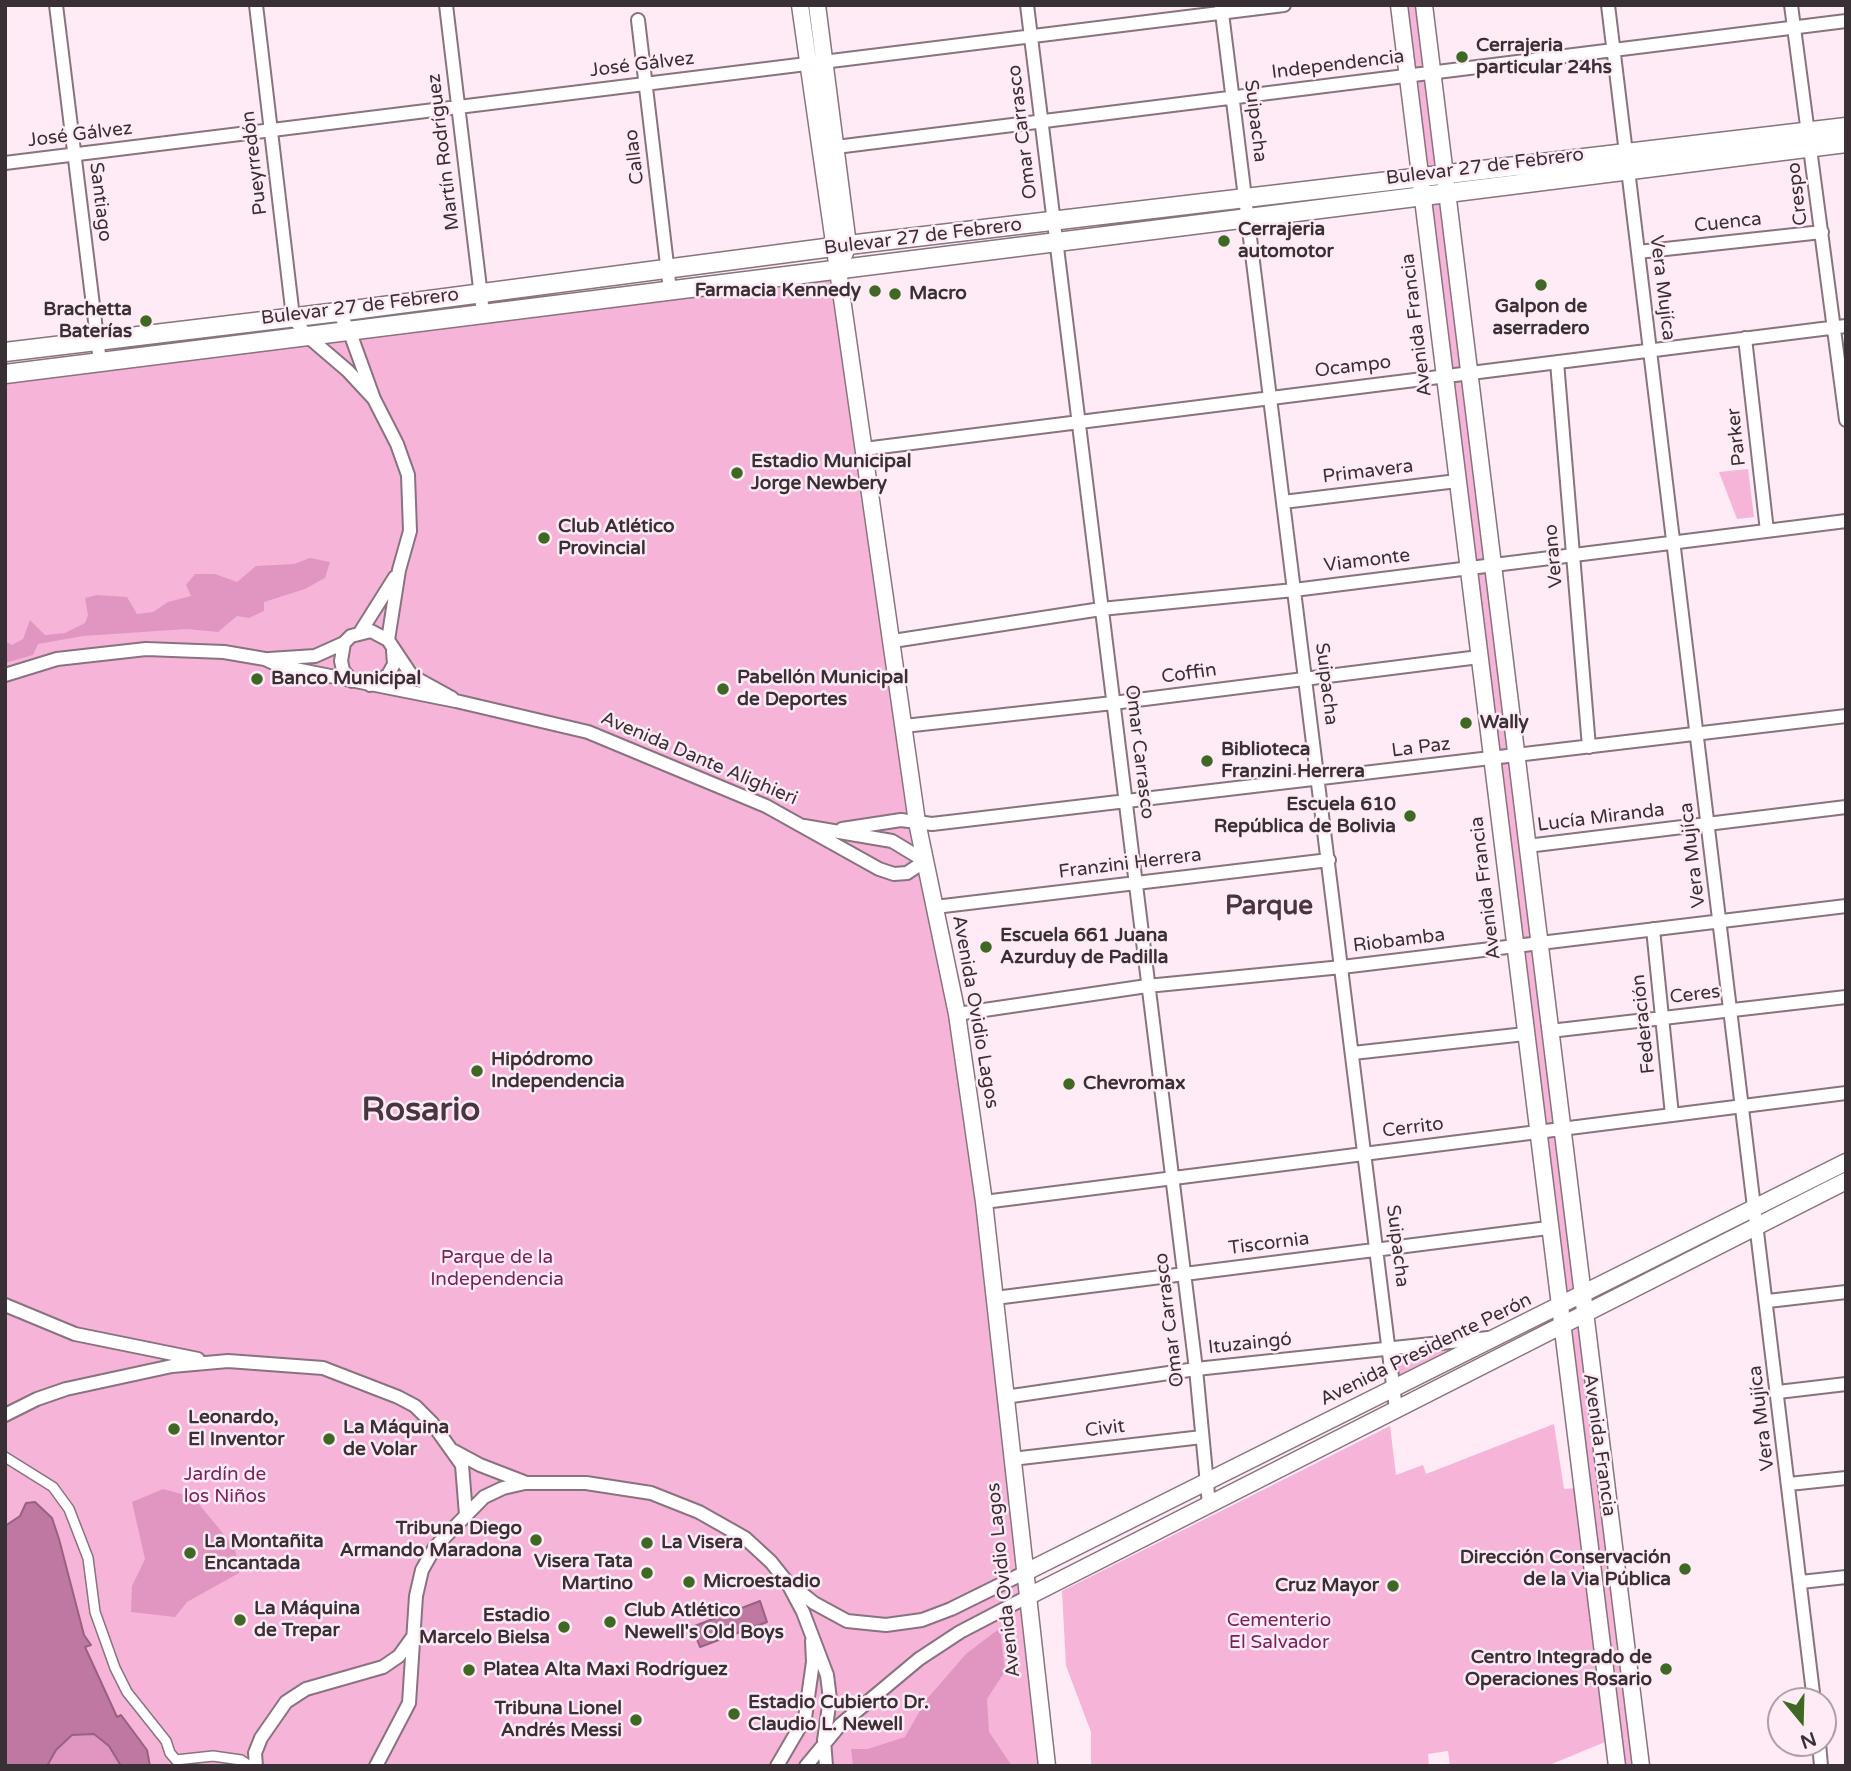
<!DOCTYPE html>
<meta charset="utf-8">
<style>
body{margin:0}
#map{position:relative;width:1851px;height:1771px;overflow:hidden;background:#feebf5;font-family:"Varela Round",sans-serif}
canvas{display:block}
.frame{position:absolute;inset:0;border:7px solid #393035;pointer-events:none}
.north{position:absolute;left:1767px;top:1687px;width:70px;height:70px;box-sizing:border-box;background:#feebf5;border:2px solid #afa0a8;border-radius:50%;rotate:161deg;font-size:19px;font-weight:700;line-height:28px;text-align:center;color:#393035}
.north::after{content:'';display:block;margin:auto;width:24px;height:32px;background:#3f6824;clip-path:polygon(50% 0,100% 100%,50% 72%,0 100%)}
</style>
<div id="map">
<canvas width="1851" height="1771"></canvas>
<div class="frame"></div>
<div class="north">N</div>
</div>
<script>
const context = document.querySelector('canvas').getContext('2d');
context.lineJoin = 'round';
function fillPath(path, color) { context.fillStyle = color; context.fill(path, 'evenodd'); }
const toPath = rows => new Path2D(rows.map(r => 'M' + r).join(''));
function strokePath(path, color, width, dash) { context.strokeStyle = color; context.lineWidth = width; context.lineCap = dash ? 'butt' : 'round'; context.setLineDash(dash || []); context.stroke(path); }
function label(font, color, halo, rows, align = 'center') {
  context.font = font + ' "Varela Round",sans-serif'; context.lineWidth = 5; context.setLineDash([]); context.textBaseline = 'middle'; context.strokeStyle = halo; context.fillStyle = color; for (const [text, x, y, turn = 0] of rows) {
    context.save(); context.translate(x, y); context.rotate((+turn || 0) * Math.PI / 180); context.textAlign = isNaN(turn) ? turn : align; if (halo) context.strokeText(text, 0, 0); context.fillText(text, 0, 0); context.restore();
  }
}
const green = toPath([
 [1399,5,1424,5,1641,1766,1617,1766],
 [839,269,893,641,957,1014,1047,1766,5,1766,5,374],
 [1748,469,1754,517,1737,519,1719,472],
 [1462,1346,1397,1379,1397,1354],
 [1554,1424,1564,1489,1577,1488,1605,1742,1547,1766,1450,1766,1448,1751,1428,1754,1429,1766,1091,1766,1091,1732,1066,1666,1062,1591,1390,1426,1396,1475,1423,1465,1426,1474]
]);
const forest = toPath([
 [310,558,330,562,325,578,305,589,264,602,264,611,249,618,237,616,218,632,187,629,83,636,38,644,33,655,5,663,5,641,12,645,23,639,30,620,45,635,65,633,85,623,88,615,85,598,97,595,127,597,137,614,153,612,168,602,191,596,186,585,195,574,215,574,237,582,256,566,294,564],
 [163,1489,193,1497,235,1548,239,1573,187,1602,175,1617,131,1612,132,1586,145,1559,132,1502],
 [1000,1628,1005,1671,987,1699,989,1732,1012,1766,853,1766,851,1749,868,1749,905,1737,926,1700,966,1654],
 [94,1734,109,1746,121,1766,47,1766,56,1750,73,1735]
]);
const water = toPath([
 [35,1502,52,1518,59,1539,84,1635,91,1645,85,1647,117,1717,121,1715,147,1750,150,1766,121,1766,109,1746,94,1734,72,1735,56,1750,47,1766,5,1766,5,1526,20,1516,26,1503,35,1502],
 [760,1601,767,1622,700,1647,692,1627,760,1601]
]);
const pedestrian = toPath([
 [5,1457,53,1487,69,1509,88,1558,95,1612,115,1668,127,1692,166,1741,170,1753,176,1760,213,1756,241,1760,250,1766]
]);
const minor = toPath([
 [56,5,100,362],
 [256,5,293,317,306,335,348,371,374,399],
 [446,5,483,313],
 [1027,5,1196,1369,1209,1505],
 [1221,5,1396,1409],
 [1608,5,1814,1701],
 [1791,5,1846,420],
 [638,20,670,290],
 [836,147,1846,21],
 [5,163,1284,5],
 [1638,252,1822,232],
 [338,312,349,330,374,399,397,444,408,475,410,531,399,570,388,640],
 [1745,338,1767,531],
 [1557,362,1589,747],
 [864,449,1846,326],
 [1283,502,1457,481],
 [361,631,395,577],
 [893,641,1101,609,1294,590,1846,521],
 [269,659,315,656,344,643],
 [5,675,57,659,146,649,224,652,265,659,280,666,456,701,588,732,766,806,879,869,894,874,907,873,925,861,892,841,804,826],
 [352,681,343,670,341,661,344,643,351,636,371,631,388,640,412,676,452,698],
 [370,685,388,675,394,664,393,651],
 [904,726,1113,703,1479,657],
 [842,829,901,820,932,824,1846,716],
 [1527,846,1846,807],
 [935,907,1329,860],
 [1653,929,1672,1115],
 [957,1014,1147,986,1342,967,1846,906],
 [1550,1031,1846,997],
 [1353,1053,1525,1034],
 [984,1202,1846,1093],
 [995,1298,1548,1228],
 [1768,1301,1846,1292],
 [5,1305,75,1334,198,1359],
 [1778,1392,1846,1384],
 [1005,1397,1196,1369,1488,1338],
 [5,1415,37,1399,66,1389,172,1366,228,1361,323,1368,398,1397,415,1406,432,1423,462,1465,466,1515],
 [454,1451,480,1465,524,1482],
 [1012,1459,1202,1437],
 [1789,1484,1846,1478],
 [1801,1582,1846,1577],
 [791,1585,814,1603,847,1621,886,1625,922,1620,951,1609,1024,1573],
 [1819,1743,1821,1766],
 [256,1766,255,1753,261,1738,286,1702,306,1689,383,1667,399,1656,412,1638],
 [376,1766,409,1703,416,1596,422,1570,435,1547,484,1497,503,1488,525,1483,586,1483,651,1493,699,1512,745,1538,771,1562,787,1582,803,1612,827,1675,830,1699,824,1740,826,1766],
 [777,1766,805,1718,813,1662,812,1641],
 [806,1766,840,1725,919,1659,960,1632,1027,1597]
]);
const secondary = toPath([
 [800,5,917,822,957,1014,984,1202,1047,1766],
 [817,5,848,245,844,255],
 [1399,5,1617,1766],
 [1424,5,1641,1766],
 [1024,1573,1846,1162],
 [1027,1597,1846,1181]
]);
const primary = toPath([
 [5,352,338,312,848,245,1846,127],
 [5,374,1846,143]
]);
const markers = [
 [1462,57,7,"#3f6824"],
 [1224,241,7,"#3f6824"],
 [1541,285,7,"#3f6824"],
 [875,291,7,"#3f6824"],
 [895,294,7,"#3f6824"],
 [146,321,7,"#3f6824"],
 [737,473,7,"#3f6824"],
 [544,538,7,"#3f6824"],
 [257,679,7,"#3f6824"],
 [723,689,7,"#3f6824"],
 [1466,723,7,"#3f6824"],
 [1207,761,7,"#3f6824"],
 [1410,816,7,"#3f6824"],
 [986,947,7,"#3f6824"],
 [477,1071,7,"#3f6824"],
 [1069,1084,7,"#3f6824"],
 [174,1429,7,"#3f6824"],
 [329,1439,7,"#3f6824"],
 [536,1540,7,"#3f6824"],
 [647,1543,7,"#3f6824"],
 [190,1553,7,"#3f6824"],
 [1685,1569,7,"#3f6824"],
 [647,1573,7,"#3f6824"],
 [689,1582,7,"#3f6824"],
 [1393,1586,7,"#3f6824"],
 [240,1620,7,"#3f6824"],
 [610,1622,7,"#3f6824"],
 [564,1627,7,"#3f6824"],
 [1666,1669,7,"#3f6824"],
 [469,1670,7,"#3f6824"],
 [734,1714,7,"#3f6824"],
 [636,1720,7,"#3f6824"]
];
const poiNames = [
 ["Cerrajeria",1476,46],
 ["particular 24hs",1476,68],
 ["Cerrajeria",1238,230],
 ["automotor",1238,252],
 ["Farmacia Kennedy",861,291,"right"],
 ["Macro",909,294],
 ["Galpon de",1541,307,"center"],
 ["aserradero",1541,329,"center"],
 ["Brachetta",132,310,"right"],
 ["Baterías",132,332,"right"],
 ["Estadio Municipal",751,462],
 ["Jorge Newbery",751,484],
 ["Club Atlético",558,527],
 ["Provincial",558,549],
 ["Pabellón Municipal",737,678],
 ["de Deportes",737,700],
 ["Banco Municipal",271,679],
 ["Wally",1480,723],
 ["Biblioteca",1221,750],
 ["Franzini Herrera",1221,772],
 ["Escuela 610",1396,805,"right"],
 ["República de Bolivia",1396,827,"right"],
 ["Escuela 661 Juana",1000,936],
 ["Azurduy de Padilla",1000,958],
 ["Hipódromo",491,1060],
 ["Independencia",491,1082],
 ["Chevromax",1083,1084],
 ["Leonardo,",188,1418],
 ["El Inventor",188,1440],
 ["La Máquina",343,1428],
 ["de Volar",343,1450],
 ["Tribuna Diego",522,1529,"right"],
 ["Armando Maradona",522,1551,"right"],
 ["La Montañita",204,1542],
 ["Encantada",204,1564],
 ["La Visera",661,1543],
 ["Dirección Conservación",1671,1558,"right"],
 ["de la Via Pública",1671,1580,"right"],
 ["Visera Tata",633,1562,"right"],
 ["Martino",633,1584,"right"],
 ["Microestadio",703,1582],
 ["Cruz Mayor",1379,1586,"right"],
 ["La Máquina",254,1609],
 ["de Trepar",254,1631],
 ["Club Atlético",624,1611],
 ["Newell's Old Boys",624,1633],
 ["Estadio",550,1616,"right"],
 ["Marcelo Bielsa",550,1638,"right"],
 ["Centro Integrado de",1652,1658,"right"],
 ["Operaciones Rosario",1652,1680,"right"],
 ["Platea Alta Maxi Rodríguez",483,1670],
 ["Estadio Cubierto Dr.",748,1703],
 ["Claudio L. Newell",748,1725],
 ["Tribuna Lionel",622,1709,"right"],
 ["Andrés Messi",622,1731,"right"]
];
const streetNames = [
 ["José Gálvez",642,65,-7],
 ["Independencia",1338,65,-7],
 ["Suipacha",1255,121,83],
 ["Omar Carrasco",1023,132,-97],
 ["José Gálvez",80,135,-7],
 ["Martín Rodríguez",444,152,-97],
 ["Callao",635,157,-97],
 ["Pueyrredón",255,163,-97],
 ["Bulevar 27 de Febrero",1485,167,-7],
 ["Crespo",1798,194,-97],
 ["Santiago",100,202,83],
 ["Cuenca",1728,223,-6],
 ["Bulevar 27 de Febrero",923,237,-7],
 ["Vera Mujíca",1662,288,83],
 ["Bulevar 27 de Febrero",360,307,-7],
 ["Avenida Francia",1417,325,-97],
 ["Ocampo",1353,367,-7],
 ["Parker",1737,437,-96],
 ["Primavera",1368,472,-7],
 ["Verano",1554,556,-95],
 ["Viamonte",1367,561,-7],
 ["Coffin",1189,674,-8],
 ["Suipacha",1326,684,83],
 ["La Paz",1421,748,-7],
 ["Omar Carrasco",1139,752,83],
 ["Avenida Dante Alighieri",699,759,23],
 ["Lucía Miranda",1601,818,-7],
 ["Vera Mujíca",1693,855,-97],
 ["Franzini Herrera",1130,864,-7],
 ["Avenida Francia",1486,888,-97],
 ["Riobamba",1399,941,-7],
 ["Ceres",1695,995,-7],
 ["Avenida Ovidio Lagos",975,1012,80],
 ["Federación",1644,1024,-96],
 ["Cerrito",1413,1128,-7],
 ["Tiscornia",1269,1244,-7],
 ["Suipacha",1397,1246,83],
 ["Omar Carrasco",1170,1320,-97],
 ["Ituzaingó",1250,1344,-6],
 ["Avenida Presidente Perón",1426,1350,-26],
 ["Vera Mujíca",1762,1418,-97],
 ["Civit",1105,1429,-7],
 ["Avenida Francia",1599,1445,82],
 ["Avenida Ovidio Lagos",1004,1580,-96]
];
const parkNames = [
 ["Parque de la",497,1258],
 ["Independencia",497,1280],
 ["Jardín de",225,1475],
 ["los Niños",225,1497],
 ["Cementerio",1279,1621],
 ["El Salvador",1279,1643]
];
const districtNames = [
 ["Parque",1269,907]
];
const townNames = [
 ["Rosario",421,1111]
];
fillPath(green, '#f7b4d9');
fillPath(forest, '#e096c0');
fillPath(water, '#bf78a1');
strokePath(water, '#976281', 2);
strokePath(pedestrian, '#88737e', 12);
strokePath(minor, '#88737e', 16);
strokePath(secondary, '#88737e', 19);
strokePath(primary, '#88737e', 21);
strokePath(pedestrian, '#fff', 9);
strokePath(minor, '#fff', 12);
strokePath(secondary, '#fff', 16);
strokePath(primary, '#fff', 18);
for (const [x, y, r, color] of markers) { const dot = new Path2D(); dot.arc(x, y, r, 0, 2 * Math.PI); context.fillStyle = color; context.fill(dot); strokePath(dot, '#feebf5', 2.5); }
label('bold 19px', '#393035', '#feebf5', poiNames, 'left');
label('19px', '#393035', '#feebf5', streetNames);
label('19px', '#78225a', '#feebf5', parkNames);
label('bold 26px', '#48353f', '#feebf5', districtNames);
label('bold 33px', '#48353f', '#feebf5', townNames);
</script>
